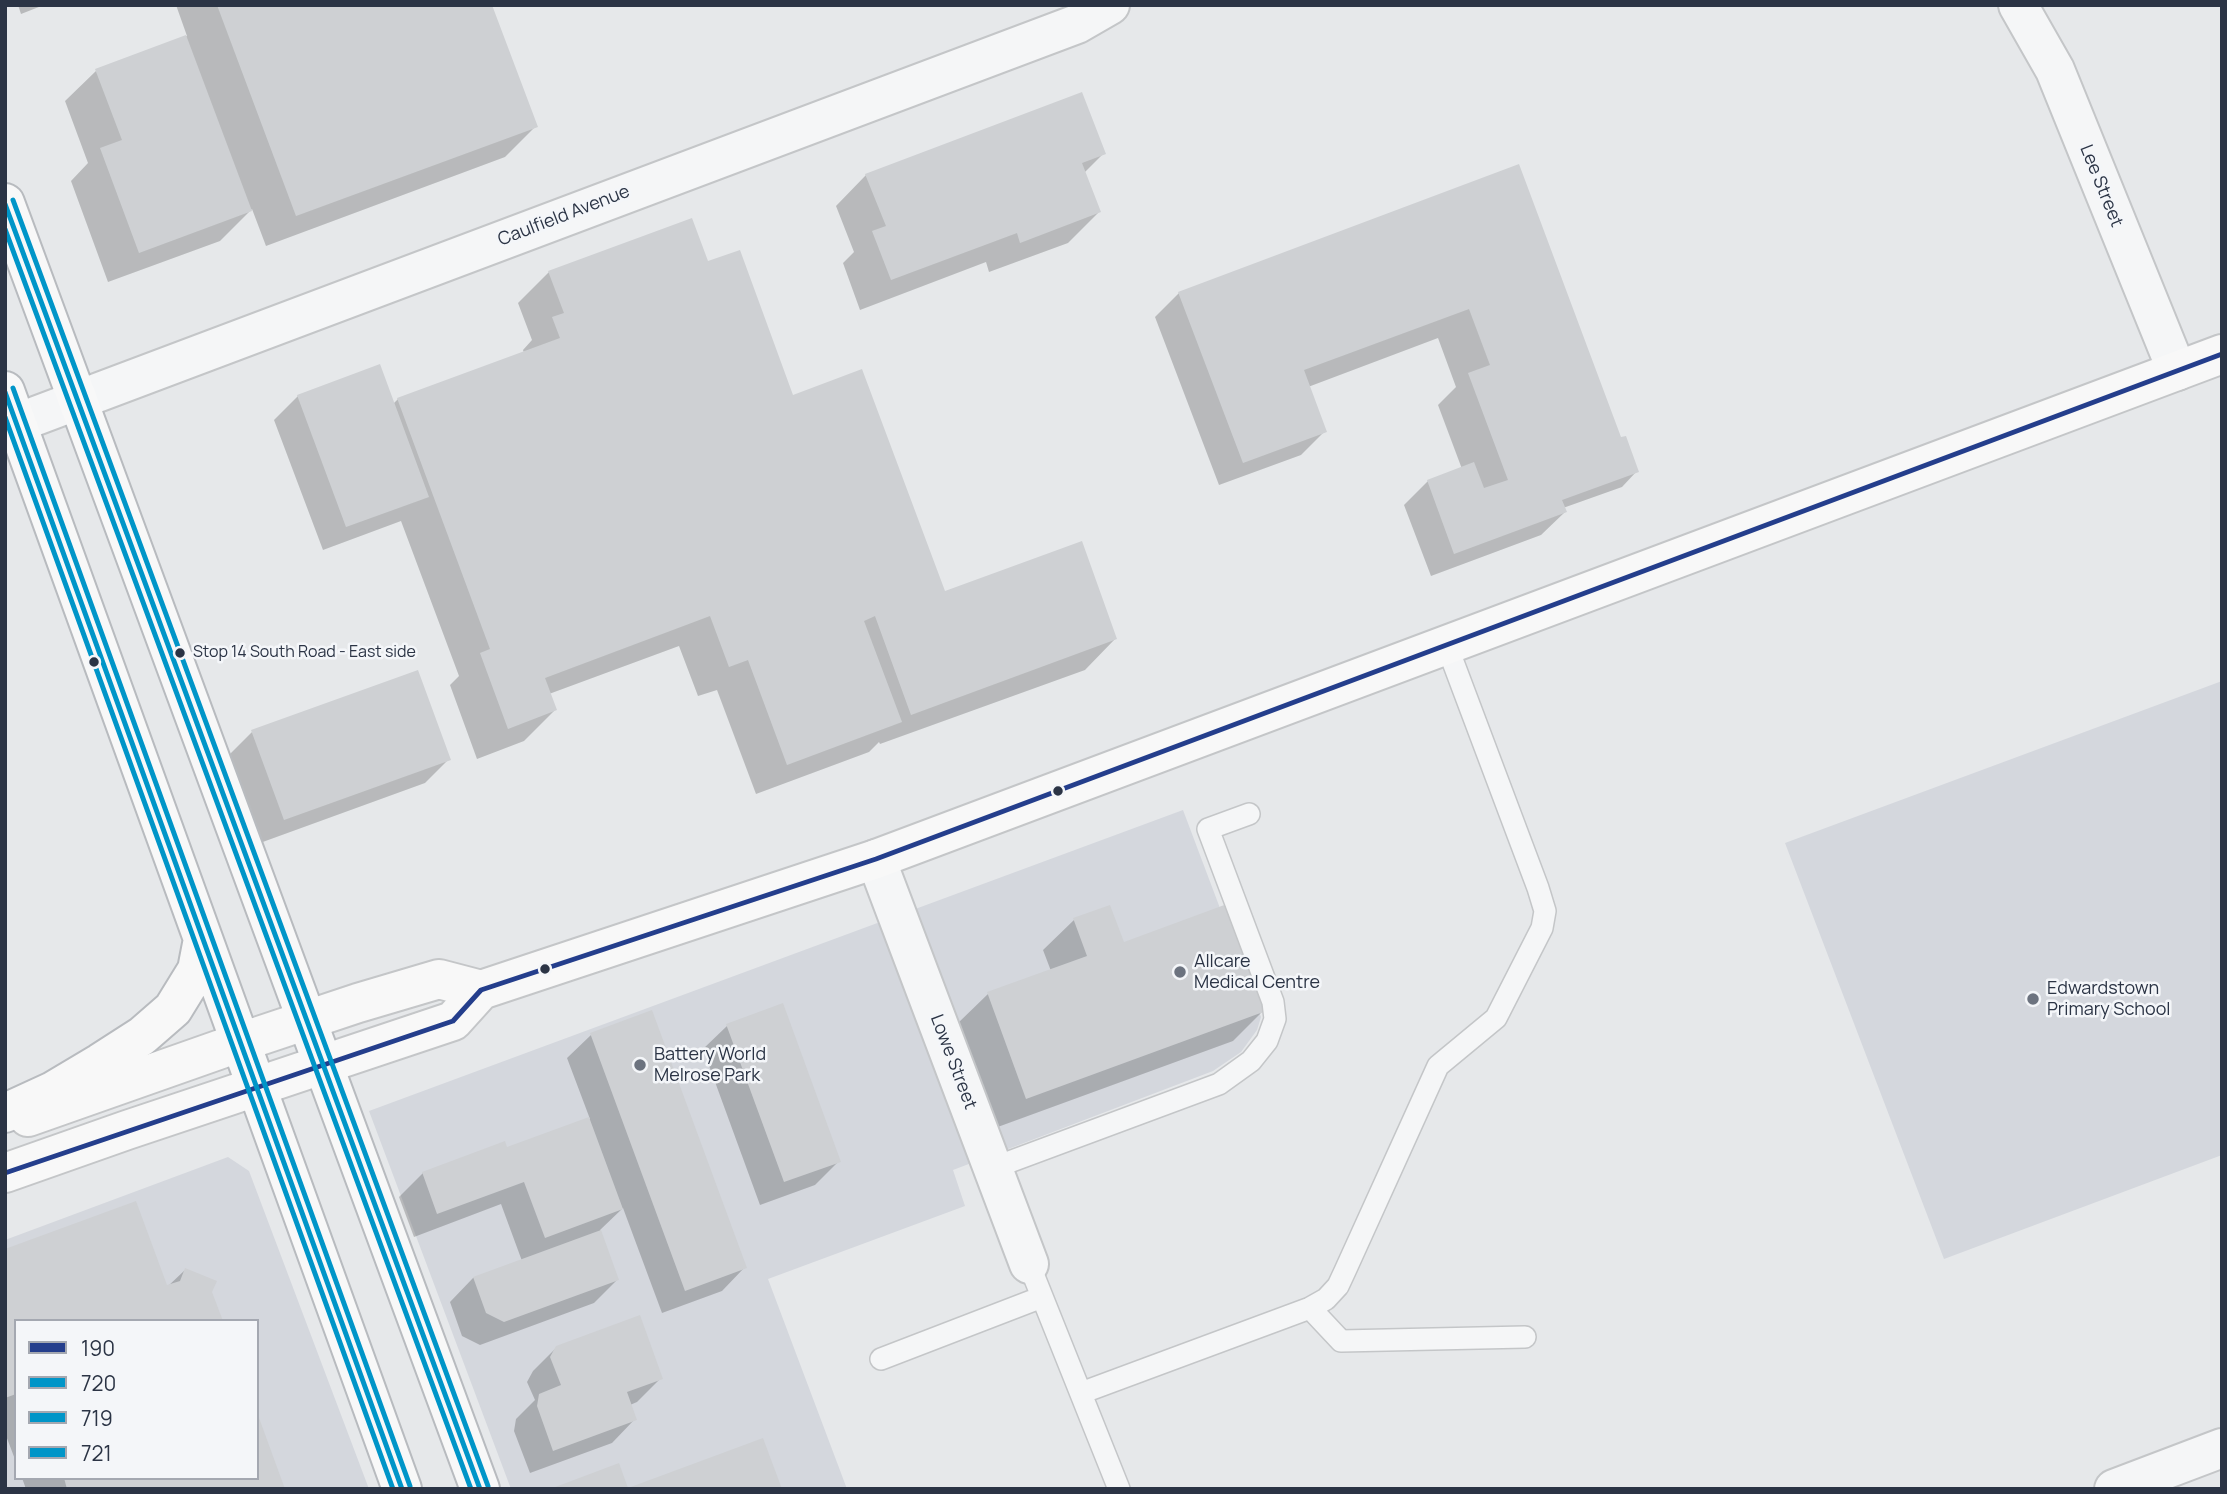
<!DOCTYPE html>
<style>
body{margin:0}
#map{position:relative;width:2227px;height:1494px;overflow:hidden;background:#e6e8ea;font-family:Manrope,sans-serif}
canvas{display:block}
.frame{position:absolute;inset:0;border:7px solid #2b3445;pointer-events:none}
.legend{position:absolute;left:14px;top:1319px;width:245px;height:161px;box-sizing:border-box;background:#f4f6f9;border:2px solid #a4a8b1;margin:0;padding:9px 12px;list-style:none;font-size:21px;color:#2b3445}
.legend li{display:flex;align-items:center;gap:14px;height:35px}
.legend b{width:35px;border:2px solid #a4a8b1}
</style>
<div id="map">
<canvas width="2227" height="1494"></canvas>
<div class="frame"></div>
<ul class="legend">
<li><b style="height:9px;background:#243e8c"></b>190</li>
<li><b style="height:9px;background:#0095c8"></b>720</li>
<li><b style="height:9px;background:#0095c8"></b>719</li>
<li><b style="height:9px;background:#0095c8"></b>721</li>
</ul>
</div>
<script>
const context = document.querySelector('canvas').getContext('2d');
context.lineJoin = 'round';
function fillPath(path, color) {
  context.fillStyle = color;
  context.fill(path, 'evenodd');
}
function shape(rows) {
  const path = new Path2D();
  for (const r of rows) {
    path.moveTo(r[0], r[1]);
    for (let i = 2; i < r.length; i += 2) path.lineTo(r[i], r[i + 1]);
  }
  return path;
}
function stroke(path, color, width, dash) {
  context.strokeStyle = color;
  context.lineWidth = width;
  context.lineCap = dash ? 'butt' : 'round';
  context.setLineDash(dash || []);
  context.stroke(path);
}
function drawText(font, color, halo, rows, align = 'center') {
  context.font = font + ' Manrope,sans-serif';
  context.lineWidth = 5;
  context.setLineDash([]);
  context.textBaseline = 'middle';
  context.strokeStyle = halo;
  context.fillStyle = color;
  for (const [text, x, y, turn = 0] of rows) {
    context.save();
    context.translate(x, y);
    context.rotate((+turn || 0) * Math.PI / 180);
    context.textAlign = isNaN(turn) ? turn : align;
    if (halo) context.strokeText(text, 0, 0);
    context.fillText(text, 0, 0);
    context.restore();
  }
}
const built = shape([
 [2222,681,2222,1155,1944,1259,1785,843],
 [1183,810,1261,1017,1257,1030,1241,1052,1213,1071,953,1170,965,1206,768,1279,847,1489,511,1489,369,1111],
 [228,1157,249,1171,369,1489,5,1489,5,1240],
 [16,1321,257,1321,257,1478,16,1478]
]);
const shadow = shape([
 [18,5,44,5,21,14],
 [176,5,490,5,536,126,505,157,266,246,252,209,220,241,108,282,71,181,88,163,65,101,96,71,187,36],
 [1104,153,1084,173,1099,212,1068,243,989,272,986,262,860,310,843,263,854,252,836,206,866,175],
 [1518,166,1619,437,1637,471,1622,487,1563,508,1565,512,1541,535,1431,576,1404,505,1428,481,1462,469,1438,405,1456,387,1438,338,1308,387,1325,431,1301,455,1219,485,1155,317,1179,293],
 [707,264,792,397,944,593,1115,639,1085,670,880,744,879,742,869,752,756,794,717,690,698,696,679,646,549,694,555,710,524,741,477,759,450,685,459,676,401,521,323,550,274,420,298,396,393,404,398,399,524,353,523,350,532,340,518,303,549,272],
 [252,732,449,759,425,783,260,843,229,755],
 [1074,920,1123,945,1264,1010,1233,1041,995,1128,957,1024,988,994,1051,971,1043,950],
 [651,1013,745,1267,722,1291,662,1313,623,1208,600,1230,617,1280,594,1303,480,1345,462,1336,450,1302,473,1278,522,1261,501,1204,414,1237,399,1197,423,1173,506,1149,590,1119,567,1058,591,1035],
 [727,1026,839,1161,815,1185,760,1205,703,1049],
 [5,1251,166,1288,185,1270,210,1292,16,1321,16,1462,5,1433],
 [557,1347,661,1378,637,1402,630,1405,635,1419,612,1443,530,1473,514,1431,516,1419,535,1400,527,1382,533,1371],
 [257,1419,283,1489,26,1489,22,1478,257,1478]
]);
const building = shape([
 [217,5,492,5,538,127,296,216],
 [186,35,252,211,139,253,100,148,122,140,95,69],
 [1082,92,1106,154,1082,163,1101,212,1020,243,1017,233,891,280,872,231,886,226,865,174],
 [1519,164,1621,437,1626,436,1639,472,1562,500,1567,512,1454,554,1427,480,1474,462,1484,488,1508,480,1468,373,1490,365,1469,309,1304,370,1327,432,1243,463,1178,292],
 [692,218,708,261,740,250,793,395,862,369,945,591,1082,541,1117,639,911,715,875,616,864,621,902,722,787,765,748,660,729,667,710,616,545,678,557,710,508,729,480,653,490,649,397,398,560,338,552,317,564,313,548,271],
 [380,364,429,497,346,527,297,395],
 [418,670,451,760,284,820,251,730],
 [1227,904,1266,1011,1026,1099,987,992,1087,956,1073,918,1110,905,1124,942],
 [783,1003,841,1162,784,1182,726,1024],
 [652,1010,747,1268,685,1291,590,1033],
 [589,1117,623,1209,545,1238,524,1182,437,1214,422,1172,505,1141,507,1147],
 [136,1201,167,1285,180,1281,185,1268,217,1281,212,1292,223,1321,16,1321,16,1394,5,1398,5,1249],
 [601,1230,619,1280,504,1322,486,1313,473,1277],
 [640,1315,663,1379,627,1392,637,1420,553,1451,537,1406,539,1394,561,1385,550,1357,556,1346],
 [258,1415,285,1489,67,1489,64,1478,257,1478],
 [763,1438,782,1489,550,1489,619,1463,628,1488]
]);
const lane = shape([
 [993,1168,1219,1084,1251,1061,1267,1041,1275,1019,1273,1002,1208,829,1249,814],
 [1029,1264,1119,1489],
 [1310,1308,1341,1341,1525,1337],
 [881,1359,1042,1297],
 [1081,1393,1310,1308,1326,1299,1338,1286,1345,1271,1438,1066,1496,1018,1542,928,1545,911,1538,888,1447,646]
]);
const street = shape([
 [2018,5,2055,70,2177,371],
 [17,423,1077,24,1110,5],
 [876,859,1029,1264],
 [2114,1489,2222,1448]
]);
const secondary = shape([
 [28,1117,241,1042,358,1003,439,979,481,990],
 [5,1173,127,1130,453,1021,481,990,876,859,2222,354]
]);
const highway = shape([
 [5,203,480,1489],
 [5,391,402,1489],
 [5,1113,53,1091,100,1063,142,1036,173,1009,197,970,203,939]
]);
const bus1 = shape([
 [5,1173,453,1021,481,990,876,859,2222,354]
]);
const bus2 = shape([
 [5,204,480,1489],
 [5,392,402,1489]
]);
const bus3 = shape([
 [5,229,471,1489],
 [5,417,393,1489]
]);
const bus4 = shape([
 [13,200,488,1486],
 [13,388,410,1486]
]);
const markers = [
 [180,653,6,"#2b3445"],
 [94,662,6,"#2b3445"],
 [1058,791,6,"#2b3445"],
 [545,969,6,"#2b3445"],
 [1180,972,7,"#6c737f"],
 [2033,999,7,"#6c737f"],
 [640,1065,7,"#6c737f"]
];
const busNames = [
 ["Stop 14 South Road - East side",193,653]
];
const streetNames = [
 ["Lee Street",2101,186,68],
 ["Caulfield Avenue",564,216,-21],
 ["Lowe Street",953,1062,69]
];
const poiNames = [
 ["Allcare",1194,962],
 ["Medical Centre",1194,983],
 ["Edwardstown",2047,989],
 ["Primary School",2047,1010],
 ["Battery World",654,1055],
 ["Melrose Park",654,1076]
];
fillPath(built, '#d4d7dd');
fillPath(shadow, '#0003');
fillPath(building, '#ced0d3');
stroke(lane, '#c4c6c8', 24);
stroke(street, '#c4c6c8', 42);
stroke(secondary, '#c4c6c8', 42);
stroke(highway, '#b8bbbf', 42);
stroke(lane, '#f5f6f7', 21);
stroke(street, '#f5f6f7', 38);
stroke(secondary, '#f8f8f8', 38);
stroke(highway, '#f8f8f8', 38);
stroke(bus1, '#243e8c', 5);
stroke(bus2, '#0095c8', 5);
stroke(bus3, '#0095c8', 5);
stroke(bus4, '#0095c8', 5);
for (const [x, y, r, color] of markers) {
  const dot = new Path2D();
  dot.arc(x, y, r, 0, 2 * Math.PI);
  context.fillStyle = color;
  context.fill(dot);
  stroke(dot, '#f4f6f9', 2.5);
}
drawText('16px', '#2b3445', '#f4f6f9', busNames, 'left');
drawText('18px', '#2b3445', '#f4f6f9', streetNames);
drawText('18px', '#2b3445', '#f4f6f9', poiNames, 'left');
</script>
